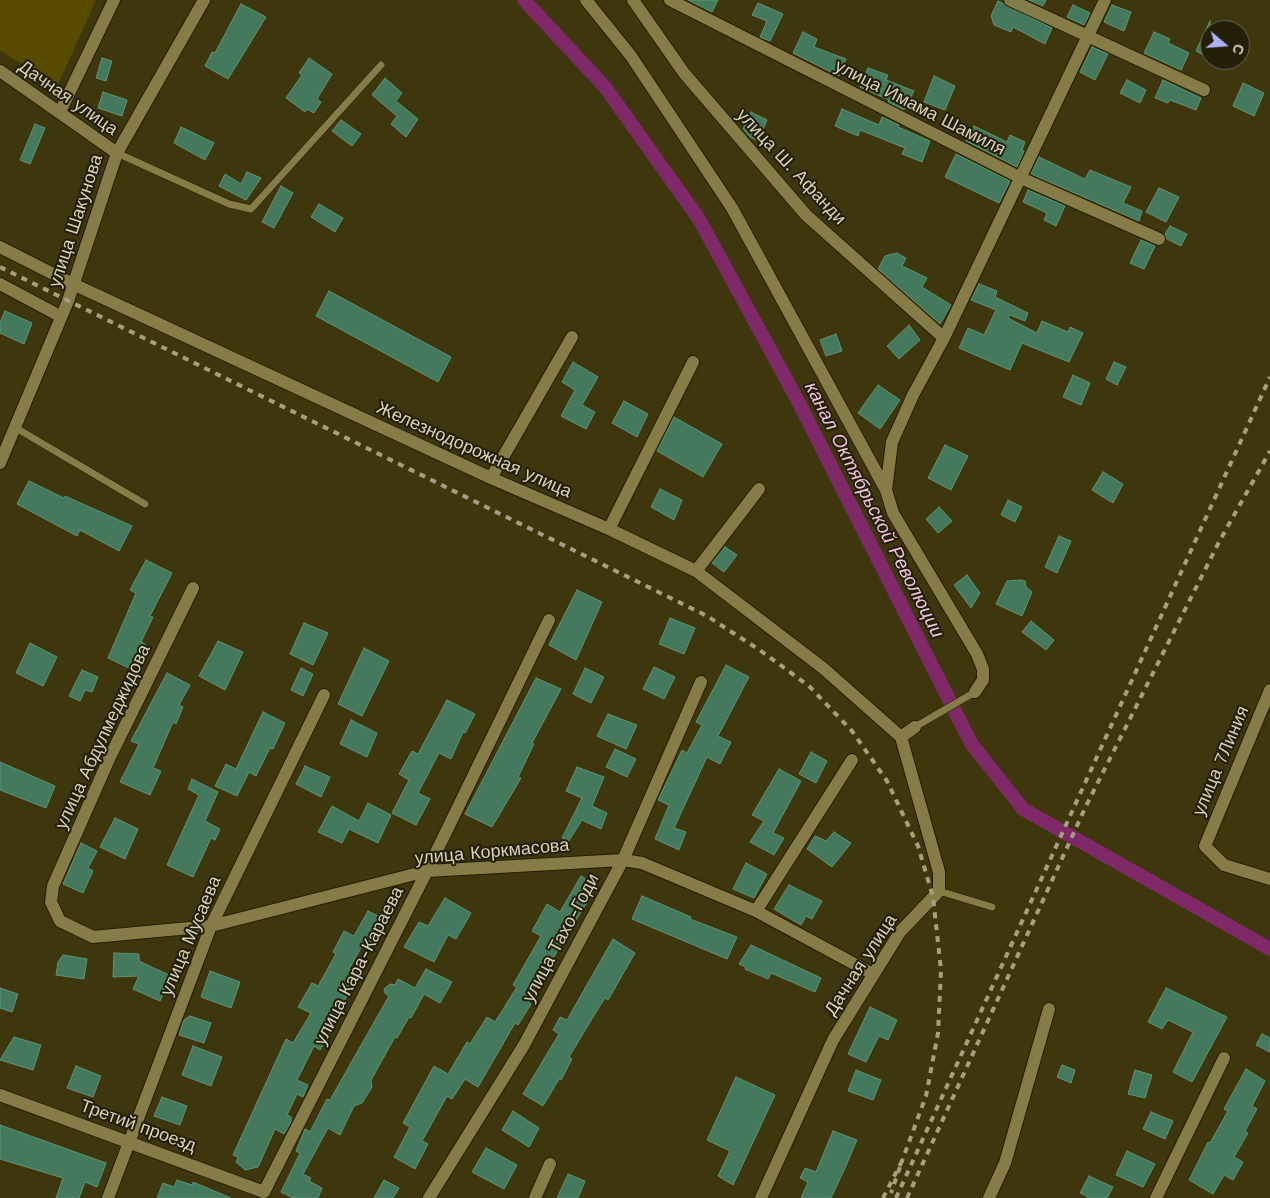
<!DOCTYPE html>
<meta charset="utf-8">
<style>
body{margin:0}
#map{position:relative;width:1270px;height:1198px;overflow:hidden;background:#3e370e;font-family:"Work Sans",sans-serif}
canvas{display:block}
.north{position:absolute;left:1200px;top:20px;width:50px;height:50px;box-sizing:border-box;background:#221e08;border:1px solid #6a664e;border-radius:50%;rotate:108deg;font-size:14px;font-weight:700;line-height:20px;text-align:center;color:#d7d2b7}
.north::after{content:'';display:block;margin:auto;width:18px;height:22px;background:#a9b0fc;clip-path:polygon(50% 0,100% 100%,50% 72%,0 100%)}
</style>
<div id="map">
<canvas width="1270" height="1198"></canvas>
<div class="north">С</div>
</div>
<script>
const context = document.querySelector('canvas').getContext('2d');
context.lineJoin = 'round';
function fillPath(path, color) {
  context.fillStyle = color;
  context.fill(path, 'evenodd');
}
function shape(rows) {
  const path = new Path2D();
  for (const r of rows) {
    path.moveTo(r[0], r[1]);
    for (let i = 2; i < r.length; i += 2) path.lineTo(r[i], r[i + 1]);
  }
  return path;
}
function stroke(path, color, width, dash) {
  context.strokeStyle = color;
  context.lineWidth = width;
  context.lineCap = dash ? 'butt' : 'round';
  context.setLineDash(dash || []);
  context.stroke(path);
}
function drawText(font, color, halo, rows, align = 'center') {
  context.font = font + ' "Work Sans",sans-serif';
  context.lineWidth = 4;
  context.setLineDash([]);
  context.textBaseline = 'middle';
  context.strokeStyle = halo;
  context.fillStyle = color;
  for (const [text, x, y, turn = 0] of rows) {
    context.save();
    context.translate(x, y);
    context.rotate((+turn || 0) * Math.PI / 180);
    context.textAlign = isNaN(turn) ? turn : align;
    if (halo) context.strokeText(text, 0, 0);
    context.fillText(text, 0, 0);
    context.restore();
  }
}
const green = shape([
 [0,0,96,0,57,87,0,50]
]);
const canal = shape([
 [524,0,605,87,699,219,798,401,971,743,1023,809,1270,949]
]);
const building = shape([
 [688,0,718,0,712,12,688,0],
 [1029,0,1046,0,1043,6,1029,0],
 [998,1,1052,28,1045,44,1013,27,1011,32,994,25,991,16,998,1],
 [758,3,783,14,770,41,760,37,767,21,752,15,758,3],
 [241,4,266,17,228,79,205,66,212,52,215,53,241,4],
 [1073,5,1090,13,1084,25,1067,17,1073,5],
 [1112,5,1131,12,1124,31,1104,22,1112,5],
 [1210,21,1210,58,1196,51,1210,21],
 [803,32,817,39,814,47,846,59,839,76,793,53,803,32],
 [1154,32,1170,39,1168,43,1189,53,1181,70,1144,53,1154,32],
 [1092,47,1108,54,1095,80,1080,72,1092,47],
 [102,58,112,61,106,81,96,78,102,58],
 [309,58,332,74,317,99,321,102,314,113,307,109,305,112,286,98,302,75,299,73,309,58],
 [868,68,888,75,886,80,914,91,904,110,888,102,889,100,860,87,868,68],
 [934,76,955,86,945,110,924,102,934,76],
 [385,78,402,93,396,101,418,119,406,137,391,124,397,116,372,95,385,78],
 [1127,80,1146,90,1140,103,1120,93,1127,80],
 [1163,80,1201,98,1196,110,1170,100,1168,103,1155,98,1163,80],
 [1243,83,1264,93,1254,116,1233,106,1243,83],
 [103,92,127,100,122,116,98,108,103,92],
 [842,109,879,125,882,117,899,125,898,127,930,141,922,162,902,154,905,148,860,130,858,136,835,126,842,109],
 [751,112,767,120,758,141,750,137,743,129,751,112],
 [341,120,361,134,352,146,332,131,341,120],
 [35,124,45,128,30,164,20,160,35,124],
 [974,126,1007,142,1010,135,1025,142,1022,150,1024,151,1017,167,966,141,974,126],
 [181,127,214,143,205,160,174,143,181,127],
 [956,154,1010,181,999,203,945,177,956,154],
 [1039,157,1085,179,1090,170,1131,187,1123,203,1142,211,1139,221,1031,174,1039,157],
 [247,172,261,178,246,200,219,186,225,174,241,184,247,172],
 [281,186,293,193,274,228,262,222,281,186],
 [1159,188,1179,197,1166,222,1146,212,1159,188],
 [1028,190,1065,206,1056,226,1044,220,1047,213,1023,202,1028,190],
 [319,204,343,218,335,232,311,217,319,204],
 [1170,226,1187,234,1181,246,1167,239,1165,234,1170,226],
 [1141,240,1155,246,1144,269,1130,263,1141,240],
 [897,253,906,258,902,266,927,278,922,287,951,305,940,324,878,269,885,256,897,253],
 [979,284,997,291,995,297,1028,313,1025,321,1010,315,1008,318,1037,333,1042,321,1068,332,1070,327,1083,333,1069,362,1022,343,1010,370,959,348,968,328,984,335,996,310,971,300,979,284],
 [329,291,451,357,438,382,316,316,329,291],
 [5,311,32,323,24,344,0,333,0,323,5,311],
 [909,325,920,340,899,359,887,346,909,325],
 [836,334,842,351,826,356,820,340,836,334],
 [573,362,598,377,582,405,595,412,586,429,561,416,575,390,562,382,573,362],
 [1114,362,1126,367,1117,385,1106,379,1114,362],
 [1073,375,1090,383,1081,405,1063,397,1073,375],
 [878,385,900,400,880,429,858,413,878,385],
 [624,401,648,414,637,437,612,423,624,401],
 [674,417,722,444,703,477,657,451,674,417],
 [945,445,968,456,951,490,928,478,945,445],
 [1103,472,1123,484,1113,503,1092,490,1103,472],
 [29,481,64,498,65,496,132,526,119,551,80,530,77,536,17,504,29,481],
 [660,489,682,500,674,520,651,507,660,489],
 [1008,500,1022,507,1015,522,1001,515,1008,500],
 [939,507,952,521,938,533,926,519,939,507],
 [1059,536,1071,541,1057,573,1045,567,1059,536],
 [725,547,737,555,724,572,712,563,725,547],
 [146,560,172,573,150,616,153,617,141,642,145,644,133,670,108,658,136,593,130,590,146,560],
 [967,575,980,593,971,608,954,585,967,575],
 [1021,580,1025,581,1026,587,1032,592,1022,616,996,604,1007,581,1021,580],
 [577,590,602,602,576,660,549,645,577,590],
 [670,618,695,628,684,654,659,644,670,618],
 [1031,621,1054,640,1046,650,1022,632,1031,621],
 [304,623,328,633,313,665,290,654,304,623],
 [218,641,243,652,225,690,199,676,218,641],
 [30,643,57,657,43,686,16,673,30,643],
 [364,648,389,661,362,716,338,704,364,648],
 [726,665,749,677,718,736,731,742,720,764,707,757,674,828,686,832,679,850,655,839,669,805,658,800,682,750,687,753,702,725,696,722,726,665],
 [654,667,675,677,664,699,643,689,654,667],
 [301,668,313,674,303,696,291,690,301,668],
 [585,668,604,677,591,703,573,694,585,668],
 [82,670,98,677,92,692,85,690,80,701,69,696,82,670],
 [167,673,190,685,179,705,183,707,176,724,173,722,153,768,161,771,150,795,120,782,139,744,131,741,167,673],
 [536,678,561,689,532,743,534,744,518,777,521,778,492,827,465,814,536,678],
 [447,700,475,714,465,733,463,732,451,759,439,753,418,793,430,799,416,825,392,813,409,780,399,774,412,751,418,754,447,700],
 [263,712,285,723,273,749,270,748,256,776,249,772,237,796,215,786,226,764,236,769,263,712],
 [608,714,637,725,626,749,597,736,608,714],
 [351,720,377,733,367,757,340,744,351,720],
 [615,749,636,759,627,777,606,767,615,749],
 [811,752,827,761,816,783,799,774,811,752],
 [0,762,55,786,46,808,0,790,0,762],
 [305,766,330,777,321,797,296,784,305,766],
 [577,767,604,777,592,806,607,813,601,829,582,820,568,842,562,838,582,798,566,791,577,767],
 [779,769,801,781,773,833,784,838,774,855,750,842,764,821,752,815,779,769],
 [192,779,218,792,205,821,220,829,215,840,211,838,193,877,167,865,199,795,188,789,192,779],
 [368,803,391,815,378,843,349,829,342,843,318,832,332,806,359,821,368,803],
 [115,818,138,829,125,859,100,847,115,818],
 [834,832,851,843,832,867,807,849,815,836,826,841,834,832],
 [81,843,97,851,88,868,93,871,83,893,63,884,81,843],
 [746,863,767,874,754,898,733,889,746,863],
 [581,876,597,886,560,946,529,1003,531,1004,518,1025,515,1023,478,1087,465,1079,452,1099,447,1096,422,1141,428,1144,415,1169,394,1157,410,1127,403,1123,434,1066,448,1074,467,1042,470,1044,487,1017,495,1022,517,987,513,985,541,936,532,931,547,904,560,912,581,876],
 [789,885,822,901,812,919,806,916,801,925,774,909,789,885],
 [642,896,691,917,690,919,737,937,727,959,632,919,642,896],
 [445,898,471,913,456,939,448,935,434,962,404,947,419,922,428,926,445,898],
 [368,911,388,921,376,945,366,939,349,969,358,973,330,1030,331,1031,320,1050,314,1046,297,1080,308,1085,303,1097,297,1094,287,1115,291,1117,291,1122,284,1134,275,1129,258,1167,245,1170,236,1162,238,1157,233,1155,286,1039,293,1043,311,1013,298,1007,312,983,318,986,336,954,333,952,344,931,354,936,368,911],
 [613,939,635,953,608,1000,605,998,593,1017,569,1057,572,1059,561,1080,559,1079,543,1106,523,1094,559,1034,553,1030,560,1017,567,1020,613,939],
 [751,945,821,978,815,992,771,973,768,979,745,969,746,967,739,964,751,945],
 [114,953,139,954,139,961,171,976,160,1001,133,989,139,976,113,977,114,953],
 [63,955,87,959,84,979,56,975,58,962,63,955],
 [426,969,452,982,440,1003,424,994,411,1018,409,1017,397,1038,395,1037,371,1080,372,1087,362,1103,354,1106,340,1135,328,1128,303,1174,311,1178,309,1181,322,1188,318,1198,293,1198,281,1192,300,1153,296,1151,305,1129,310,1132,327,1099,330,1100,389,996,385,993,384,989,390,984,395,985,398,979,415,988,426,969],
 [210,971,240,982,231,1008,201,997,210,971],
 [0,988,18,994,12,1012,0,1008,0,988],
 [1166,988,1227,1017,1192,1082,1173,1072,1193,1032,1168,1020,1162,1029,1148,1022,1166,988],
 [870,1007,897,1020,888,1040,879,1036,866,1062,848,1054,870,1007],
 [190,1016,211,1023,204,1043,179,1035,184,1020,190,1016],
 [1262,1034,1270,1038,1270,1052,1256,1045,1262,1034],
 [14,1037,41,1045,33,1070,0,1060,14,1037],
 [193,1046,222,1057,211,1086,182,1075,193,1046],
 [1062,1065,1075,1070,1071,1083,1057,1077,1062,1065],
 [76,1066,101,1076,93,1097,67,1088,76,1066],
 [1246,1069,1265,1081,1252,1106,1257,1109,1245,1131,1248,1133,1234,1157,1243,1162,1233,1180,1224,1175,1213,1194,1189,1180,1208,1142,1210,1143,1228,1111,1224,1109,1246,1069],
 [856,1070,881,1080,873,1100,848,1091,856,1070],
 [1135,1070,1152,1075,1145,1098,1128,1094,1135,1070],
 [736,1077,775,1095,733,1185,718,1176,730,1151,707,1140,736,1077],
 [162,1097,187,1106,180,1125,154,1116,162,1097],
 [513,1111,539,1128,529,1147,502,1130,513,1111],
 [1151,1112,1173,1121,1165,1139,1143,1129,1151,1112],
 [0,1125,106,1163,97,1187,85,1182,79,1198,56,1198,63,1178,0,1159,0,1125],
 [833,1131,857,1140,845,1168,831,1198,801,1198,808,1182,800,1178,805,1168,816,1172,833,1131],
 [486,1148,517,1165,504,1189,472,1172,486,1148],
 [1127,1151,1155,1164,1143,1187,1116,1175,1127,1151],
 [568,1174,585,1181,578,1198,557,1198,568,1174],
 [1089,1176,1113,1187,1107,1198,1090,1198,1080,1193,1089,1176],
 [177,1180,192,1185,193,1182,231,1198,157,1198,163,1183,174,1187,177,1180],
 [384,1180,399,1188,393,1198,374,1198,384,1180]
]);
const lane = shape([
 [117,153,229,204,251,209,381,65],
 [16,428,145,504],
 [915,727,975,692],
 [939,891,992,907]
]);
const street = shape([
 [586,0,631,56,732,208,886,490],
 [633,0,684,73,806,215,944,338],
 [670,0,1021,178,1159,239],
 [1010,0,1204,90],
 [0,71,117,153],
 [60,112,114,0],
 [0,247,73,284,491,478,609,529,696,571,823,668,901,737],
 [0,284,60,316],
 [0,463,68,301,117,153,204,0],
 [491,478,572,337],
 [609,529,693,362],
 [696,571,759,489],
 [193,588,109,759,53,886,51,902,60,921,93,937,211,926,427,871,623,860,642,863,756,911,873,974],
 [1270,690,1205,846,1224,865,1270,879],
 [975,692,983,680,983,669,977,654,893,513,886,490,892,442,913,395,944,338,1105,0],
 [756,911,852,760],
 [0,1095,264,1192,427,871,549,620],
 [108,1198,211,926,324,695],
 [429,1198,524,1045,623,860,701,682],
 [535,1198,550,1164],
 [761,1198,833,1040,900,932,939,891,939,872,901,737,915,727],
 [989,1198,1005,1163,1049,1009],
 [1156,1198,1224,1058]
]);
const rail = shape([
 [0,267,707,616,761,651,809,686,852,731,887,781,918,846,933,897,941,970,938,1033,926,1096,902,1161],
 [883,1198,902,1161,891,1193],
 [896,1198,1270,377],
 [907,1198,1086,806,1219,542,1270,451]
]);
const streetNames = [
 ["Дачная улица",68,98,35],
 ["улица Имама Шамиля",920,108,27],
 ["улица Ш. Афанди",791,167,47],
 ["улица Шакунова",76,221,-72],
 ["Железнодорожная улица",474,450,24],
 ["улица Абдулмеджидова",103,737,-65],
 ["улица 7Линия",1221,761,-67],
 ["улица Коркмасова",492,852,-5],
 ["улица Мусаева",191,936,-67],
 ["улица Тахо-Годи",561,938,-62],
 ["Дачная улица",861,965,-57],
 ["улица Кара-Караева",359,966,-63],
 ["Третий проезд",138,1126,20]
];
const waterNames = [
 ["канал Октябрьской Революции",874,510,63]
];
fillPath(green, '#574b00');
stroke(canal, '#7f2969', 14);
fillPath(building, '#44795d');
stroke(building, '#5e9476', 1);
stroke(lane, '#231e03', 8);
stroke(street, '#231e03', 14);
stroke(lane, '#857c47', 7);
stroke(street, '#857c47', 12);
stroke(rail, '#a6a081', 4, [6, 6]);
drawText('18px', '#d7d2b7', '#221e08', streetNames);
drawText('italic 19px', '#f2c2e1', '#221e08', waterNames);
</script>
